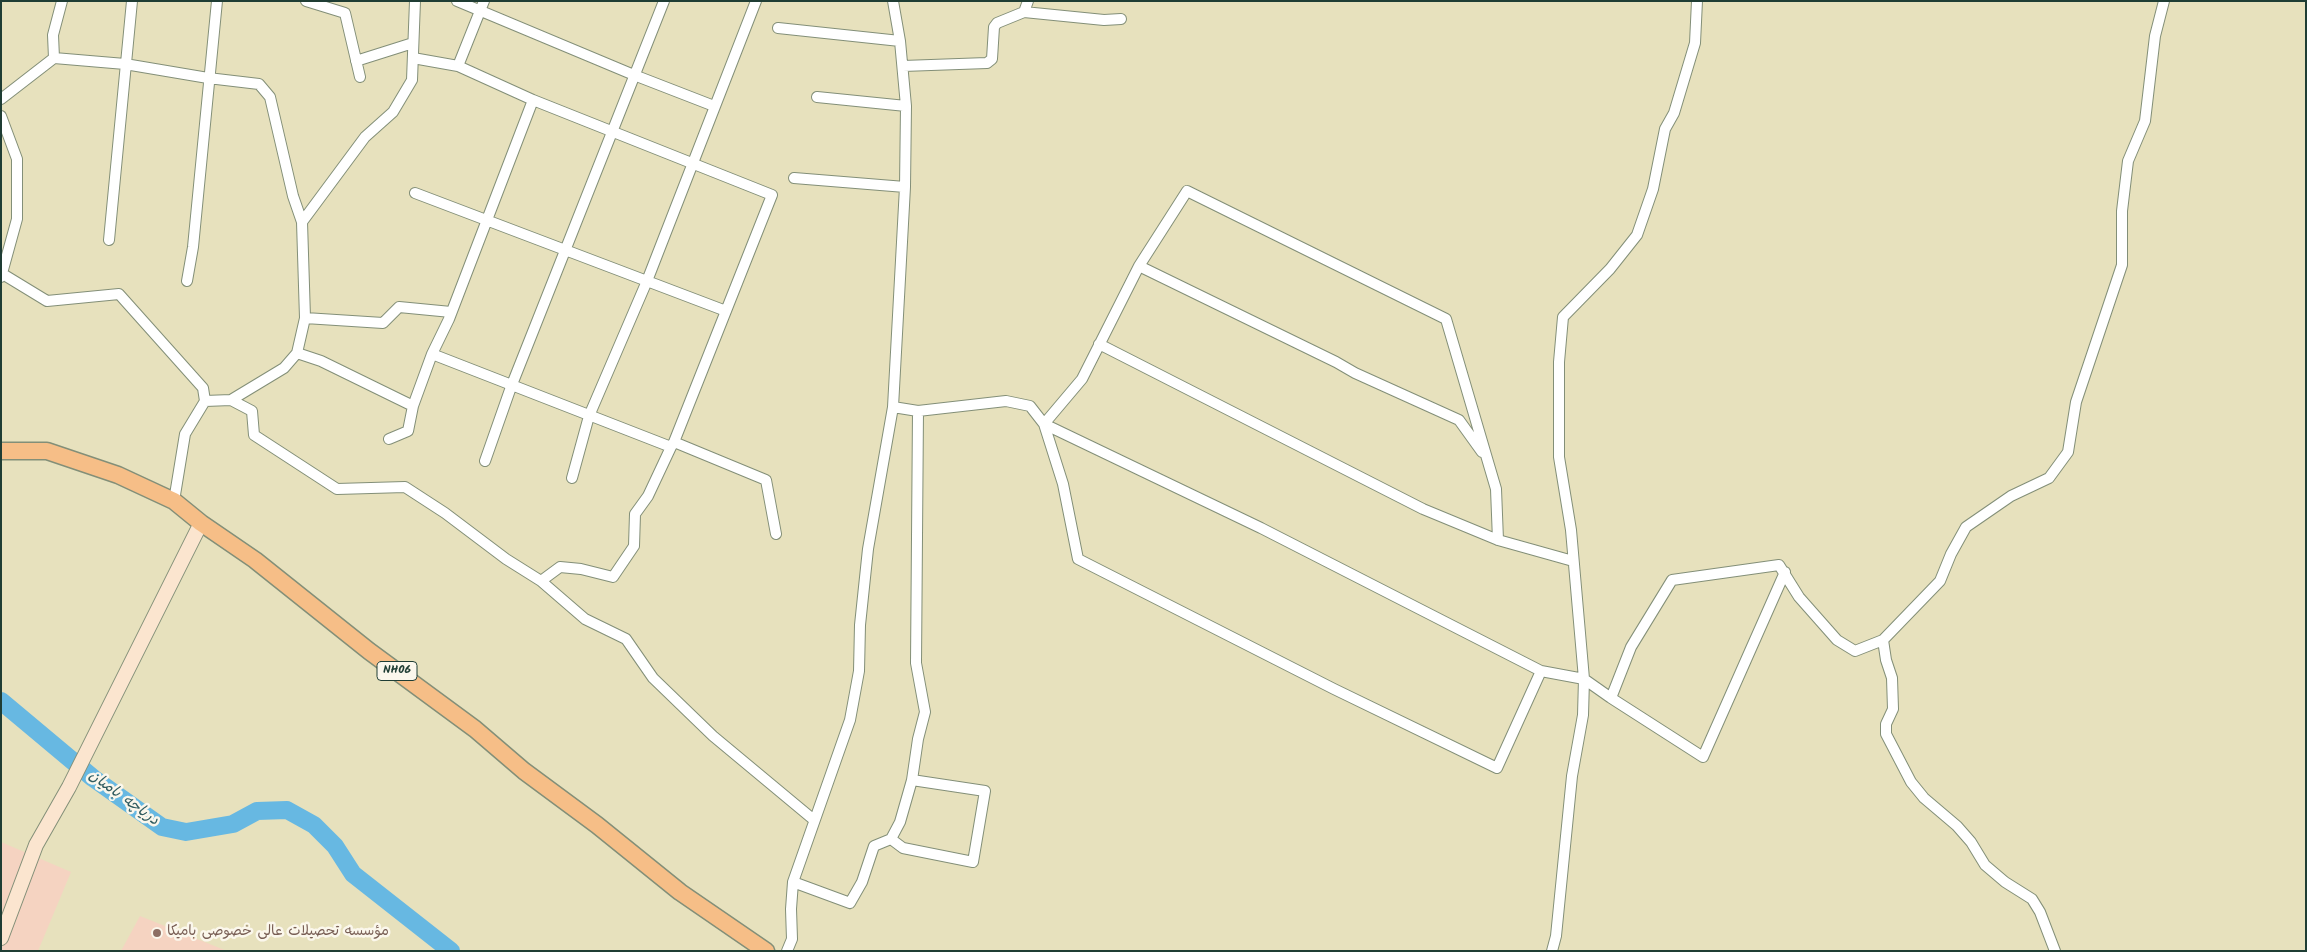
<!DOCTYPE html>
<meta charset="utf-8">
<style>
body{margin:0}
#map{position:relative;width:2307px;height:952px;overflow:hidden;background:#e7e1bd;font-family:Kalam,sans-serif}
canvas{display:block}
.frame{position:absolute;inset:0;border:2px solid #1f3d34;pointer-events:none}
</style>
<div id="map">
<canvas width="2307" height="952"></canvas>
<div class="frame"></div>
</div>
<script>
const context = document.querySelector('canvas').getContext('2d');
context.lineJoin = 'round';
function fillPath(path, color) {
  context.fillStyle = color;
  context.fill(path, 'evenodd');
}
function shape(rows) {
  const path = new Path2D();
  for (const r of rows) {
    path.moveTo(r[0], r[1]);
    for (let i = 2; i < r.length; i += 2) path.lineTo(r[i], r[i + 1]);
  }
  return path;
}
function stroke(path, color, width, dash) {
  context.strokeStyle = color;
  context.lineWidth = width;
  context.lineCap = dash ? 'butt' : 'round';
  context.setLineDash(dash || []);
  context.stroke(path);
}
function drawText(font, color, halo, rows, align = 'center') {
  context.font = font + ' Kalam,"Playpen Sans Arabic",sans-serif';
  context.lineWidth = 5;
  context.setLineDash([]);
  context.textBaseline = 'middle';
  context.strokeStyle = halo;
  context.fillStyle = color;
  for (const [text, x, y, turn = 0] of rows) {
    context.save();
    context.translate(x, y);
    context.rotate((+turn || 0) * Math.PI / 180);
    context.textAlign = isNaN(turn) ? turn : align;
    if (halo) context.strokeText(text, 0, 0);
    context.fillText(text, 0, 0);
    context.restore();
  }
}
const built = shape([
 [1,842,71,872,38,951,1,951],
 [140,916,227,951,121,951]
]);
const river = shape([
 [1,701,93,778,162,827,186,832,233,824,257,811,287,810,314,825,335,846,353,874,451,951]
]);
const street = shape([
 [306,1,345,13,360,77],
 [457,1,634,75,714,106],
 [1024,12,1028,1],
 [778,28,900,41],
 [54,58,53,35,62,1],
 [413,58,458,66,533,100,772,195,674,442],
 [356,61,413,43],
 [458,66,484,1],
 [903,66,987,63,992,59,994,27,997,23,1024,12,1104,20,1121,19],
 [817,97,906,106],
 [1,99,54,58,125,64,208,78,259,84,270,97,293,196,302,222],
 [1,116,17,159,17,219,1,277],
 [794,178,905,187],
 [415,193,726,311],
 [109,240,132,1],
 [1139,266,1336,362,1355,373,1459,420,1482,452],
 [1,273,47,301,119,294,203,388,205,401],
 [187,281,193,247,217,1],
 [305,318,383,323,399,307,451,312],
 [1099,344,1423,509,1498,540,1573,561],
 [297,353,321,361,413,406],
 [432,354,671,447,674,442,766,480,776,534],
 [231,400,252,411,254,435,337,489,405,487,445,513,506,559,541,581,585,619,626,639,653,678,713,736,814,820],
 [893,407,918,411,1006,401,1030,406,1044,424,1063,484,1078,559,1334,689,1497,768,1541,671],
 [389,439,408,431,413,406,432,354,449,319,533,100],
 [485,461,511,387,664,1],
 [572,478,589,416,647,281,756,1],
 [174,501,185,434,205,401,231,400,284,368,297,353,305,318,302,222,365,137,393,112,412,80,415,1],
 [1498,540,1496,489,1446,319,1187,191,1139,266,1082,379,1044,424,1261,528,1541,671,1584,679,1611,698,1703,757,1785,572],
 [541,581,560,567,581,569,613,577,634,546,635,514,648,496,671,447],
 [1883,640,1940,581,1951,554,1966,527,2011,496,2049,478,2068,452,2076,402,2122,265,2122,211,2128,161,2145,121,2155,36,2164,1],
 [1611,698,1631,647,1672,580,1779,565,1799,597,1837,640,1855,651,1883,640,1886,660,1892,678,1893,709,1886,724,1886,734,1911,782,1924,798,1957,826,1971,842,1985,865,2005,882,2032,899,2040,912,2055,951],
 [891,839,903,848,973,862,985,791,912,780],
 [793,882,850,903,862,882,874,846,891,839,900,822,912,780,918,739,925,712,916,663,918,411],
 [787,951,792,939,791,909,793,882,850,720,859,671,860,625,868,549,893,407,905,187,906,106,900,41,893,1],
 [1552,951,1556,936,1572,776,1583,715,1584,679,1571,530,1559,457,1559,362,1563,317,1610,269,1637,235,1653,189,1665,129,1674,113,1695,43,1697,1]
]);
const secondary = shape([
 [1,938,36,845,69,787,201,523]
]);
const primary = shape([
 [1,451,47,451,118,475,174,501,201,523,255,560,369,651,475,729,524,771,597,825,680,892,766,951]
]);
const markers = [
 [157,933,5,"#8d6e63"]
];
const shields = [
 [397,671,40]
];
const shieldNames = [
 ["NH06",397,671]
];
const educationNames = [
 ["مؤسسه تحصیلات عالی خصوصی بامیکا",167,933]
];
const waterNames = [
 ["دریاچه بامیان",123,799,36]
];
fillPath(built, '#f5d3c1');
stroke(river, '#67b8e2', 18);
stroke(street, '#838f78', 12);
stroke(secondary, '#838f78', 16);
stroke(primary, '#838f78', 19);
stroke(street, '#fff', 10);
stroke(secondary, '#fbe5cf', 14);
stroke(primary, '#f6be87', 16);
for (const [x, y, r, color] of markers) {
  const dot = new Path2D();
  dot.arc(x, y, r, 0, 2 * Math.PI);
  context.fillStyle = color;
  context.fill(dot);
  stroke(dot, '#fbf7ec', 2);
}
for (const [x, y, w] of shields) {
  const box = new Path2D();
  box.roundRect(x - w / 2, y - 9.5, w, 19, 4);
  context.fillStyle = '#fbf7ec';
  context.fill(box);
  stroke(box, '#1f3d34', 1);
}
drawText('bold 12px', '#1f3d34', null, shieldNames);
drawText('14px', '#785e54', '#fbf7ec', educationNames, 'left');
drawText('italic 15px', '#315c60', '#fbf7ec', waterNames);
</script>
